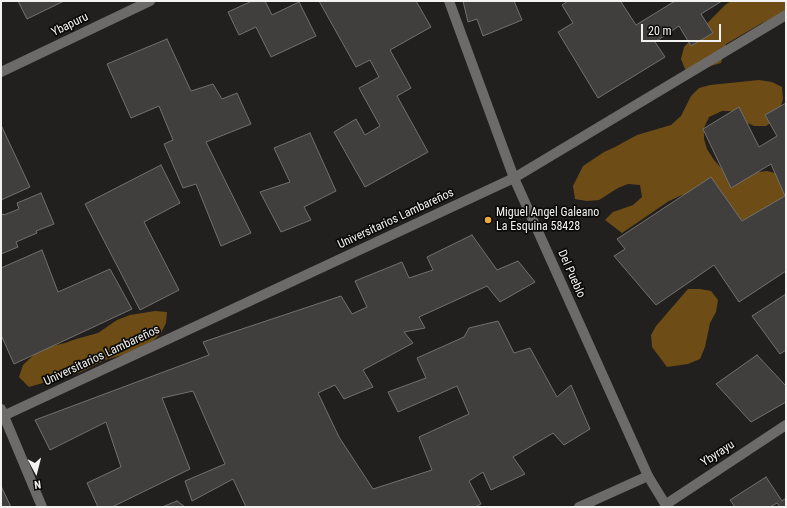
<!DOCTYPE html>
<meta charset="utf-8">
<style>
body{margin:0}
#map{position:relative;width:787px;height:508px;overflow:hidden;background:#21201e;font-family:"Roboto Condensed",sans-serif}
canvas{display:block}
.frame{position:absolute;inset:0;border:2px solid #f3f2f1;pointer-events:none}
.north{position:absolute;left:16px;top:452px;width:40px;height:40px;-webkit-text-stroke:3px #0a0a09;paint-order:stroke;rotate:173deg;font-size:11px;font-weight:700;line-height:16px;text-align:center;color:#f3f2f1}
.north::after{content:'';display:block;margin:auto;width:14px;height:18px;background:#f3f2f1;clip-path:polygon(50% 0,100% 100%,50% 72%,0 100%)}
.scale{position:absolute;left:641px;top:24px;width:80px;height:18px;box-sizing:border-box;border:2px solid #f3f2f1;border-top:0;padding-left:5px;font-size:12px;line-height:14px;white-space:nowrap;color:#f3f2f1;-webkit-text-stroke:3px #0a0a09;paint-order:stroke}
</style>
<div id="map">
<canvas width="787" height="508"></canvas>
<div class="frame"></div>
<div class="north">N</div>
<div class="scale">20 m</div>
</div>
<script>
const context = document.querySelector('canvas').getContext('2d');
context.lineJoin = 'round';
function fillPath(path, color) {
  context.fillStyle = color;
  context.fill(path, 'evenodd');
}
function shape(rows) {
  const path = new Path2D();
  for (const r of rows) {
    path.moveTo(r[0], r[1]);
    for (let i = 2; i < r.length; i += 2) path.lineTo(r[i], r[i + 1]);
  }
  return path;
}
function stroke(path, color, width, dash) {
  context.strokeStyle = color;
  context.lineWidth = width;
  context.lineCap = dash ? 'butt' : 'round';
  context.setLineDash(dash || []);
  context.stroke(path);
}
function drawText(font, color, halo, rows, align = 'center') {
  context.font = font + ' "Roboto Condensed",sans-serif';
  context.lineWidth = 3.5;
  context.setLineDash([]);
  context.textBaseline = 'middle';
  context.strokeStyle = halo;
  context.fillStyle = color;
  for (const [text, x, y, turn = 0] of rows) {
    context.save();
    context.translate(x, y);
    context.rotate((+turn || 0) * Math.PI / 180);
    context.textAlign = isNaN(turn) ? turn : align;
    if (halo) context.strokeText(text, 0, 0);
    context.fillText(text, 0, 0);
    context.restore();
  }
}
const forest = shape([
 [731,1,786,1,786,13,762,23,726,44,721,63,697,70,685,69,681,59,684,47,725,5],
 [759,80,772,82,782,87,783,99,780,110,775,120,766,126,754,126,743,121,733,111,722,111,709,117,704,128,704,139,707,149,714,160,721,168,732,175,767,171,779,174,786,185,786,206,749,221,737,219,693,195,682,195,669,201,622,233,605,220,613,212,633,205,642,197,640,185,628,184,618,188,599,200,587,201,575,199,573,186,583,166,604,152,615,147,637,135,671,125,681,116,691,96,699,88,710,85],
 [688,289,700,289,711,291,718,300,716,312,710,323,705,347,700,359,688,364,667,367,652,347,651,335,656,326],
 [155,311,167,312,166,323,161,333,152,342,130,353,105,360,81,372,29,387,19,377,23,365,40,349,65,343,76,339,98,333,117,320,130,315]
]);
const building = shape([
 [18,1,64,1,27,19,18,1],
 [252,1,265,1,272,15,299,2,316,36,271,57,256,27,239,35,228,12,252,1],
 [319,1,416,1,431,27,390,50,411,88,397,96,428,152,365,187,334,132,356,119,365,135,380,126,359,88,379,77,370,60,356,67,319,1],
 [463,1,514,1,522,20,483,36,477,19,468,22,463,1],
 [568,1,623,1,621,2,636,25,675,1,722,1,701,14,713,33,691,46,679,26,655,42,665,57,598,98,558,32,573,23,562,5,568,1],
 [167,39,191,91,213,84,222,99,237,93,251,124,206,142,251,233,221,246,196,184,183,188,164,144,173,140,159,106,131,118,107,64,167,39],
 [786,103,786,271,739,302,714,265,656,305,614,256,625,249,617,239,711,177,742,221,785,196,771,164,731,188,703,129,739,107,759,147,777,136,765,115,786,103],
 [1,125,30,187,1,200,1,125],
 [310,133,336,191,304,207,311,220,281,232,260,192,290,182,274,148,310,133],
 [161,165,180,203,144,222,179,290,140,310,85,204,161,165],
 [41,193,54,224,36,231,37,233,16,242,18,247,1,254,1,215,4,214,4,215,19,209,17,203,41,193],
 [472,235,497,270,518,261,535,282,500,302,487,286,419,317,425,328,404,332,413,343,363,370,373,387,344,399,335,385,318,393,339,437,373,489,432,470,419,437,469,414,457,386,398,412,388,392,426,378,417,358,464,337,469,328,498,321,514,353,530,348,557,397,571,385,590,429,564,445,553,433,513,457,525,474,491,490,483,472,469,481,481,504,475,507,246,507,233,479,192,501,185,481,225,464,193,391,162,398,190,469,112,507,98,507,87,483,121,467,106,422,50,450,35,420,209,355,203,342,341,296,352,314,367,307,355,281,402,262,409,278,433,270,427,257,472,235],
 [42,250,58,292,110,269,132,309,14,364,1,335,1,268,42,250],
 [786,294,786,350,780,354,752,316,786,294],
 [757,355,786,386,786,402,751,422,716,384,757,355],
 [766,477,782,501,786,498,786,507,780,507,777,503,770,507,735,507,730,500,766,477],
 [1,486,11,507,1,507,1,486],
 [177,501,185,507,162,507,177,501]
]);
const minor = shape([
 [449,1,514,178,786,15],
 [1,72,150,1],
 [1,409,42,507],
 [665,505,786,425],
 [579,507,648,476]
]);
const tertiary = shape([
 [1,417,514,178,648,476,667,507]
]);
const markers = [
 [488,220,4,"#eaaa39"]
];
const streetNames = [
 ["Ybapuru",70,25,-26],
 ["Universitarios Lambareños",396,219,-25],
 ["Del Pueblo",571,274,66],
 ["Universitarios Lambareños",102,356,-25],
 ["Ybyrayu",718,454,-33]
];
const poiNames = [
 ["Miguel Angel Galeano",496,213],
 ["La Esquina 58428",496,227]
];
fillPath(forest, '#6d4d15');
fillPath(building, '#403f3d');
stroke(building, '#73716f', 1);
stroke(minor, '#6c6b6a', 10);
stroke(tertiary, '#6c6b6a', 10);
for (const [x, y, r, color] of markers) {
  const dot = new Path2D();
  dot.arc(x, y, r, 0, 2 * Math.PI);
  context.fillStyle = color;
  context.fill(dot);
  stroke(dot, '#0a0a09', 1.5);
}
drawText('12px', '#f3f2f1', '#0a0a09', streetNames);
drawText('12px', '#f3f2f1', '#0a0a09', poiNames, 'left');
</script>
